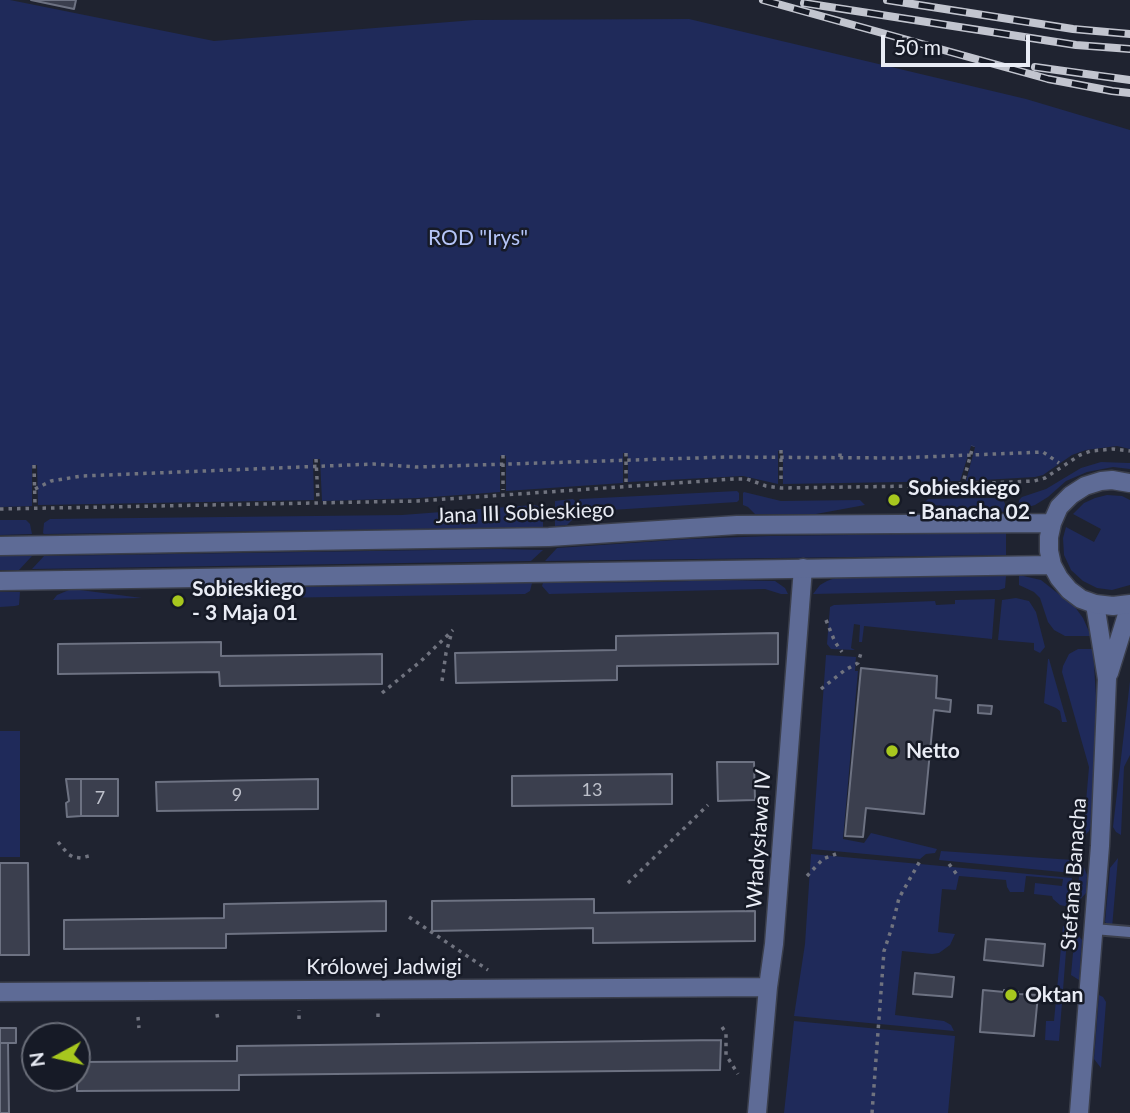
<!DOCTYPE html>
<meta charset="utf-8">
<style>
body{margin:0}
#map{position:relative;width:1130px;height:1113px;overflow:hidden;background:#1f2330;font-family:Lato,sans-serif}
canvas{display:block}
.north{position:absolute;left:21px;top:1022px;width:70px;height:70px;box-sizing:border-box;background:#161a26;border:2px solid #6a6e79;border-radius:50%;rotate:262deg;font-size:19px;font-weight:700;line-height:28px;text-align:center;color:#e9ecf5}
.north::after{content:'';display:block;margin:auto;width:24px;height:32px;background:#a7c71e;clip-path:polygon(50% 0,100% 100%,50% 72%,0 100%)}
.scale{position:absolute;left:881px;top:35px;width:149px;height:32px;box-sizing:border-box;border:4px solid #e9ecf5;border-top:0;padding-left:9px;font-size:21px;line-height:24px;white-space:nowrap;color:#e9ecf5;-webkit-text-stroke:5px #161a26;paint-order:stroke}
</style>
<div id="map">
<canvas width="1130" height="1113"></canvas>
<div class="north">N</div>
<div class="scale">50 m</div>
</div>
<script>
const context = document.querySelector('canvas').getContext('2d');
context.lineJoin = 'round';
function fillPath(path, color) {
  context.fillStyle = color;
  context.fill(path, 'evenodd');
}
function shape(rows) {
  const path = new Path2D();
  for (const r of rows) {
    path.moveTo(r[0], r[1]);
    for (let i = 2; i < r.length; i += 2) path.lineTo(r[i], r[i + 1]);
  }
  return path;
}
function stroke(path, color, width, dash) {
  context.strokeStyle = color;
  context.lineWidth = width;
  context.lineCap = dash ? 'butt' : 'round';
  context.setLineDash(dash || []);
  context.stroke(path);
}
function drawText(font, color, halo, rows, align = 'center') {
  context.font = font + ' Lato,sans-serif';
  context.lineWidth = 5;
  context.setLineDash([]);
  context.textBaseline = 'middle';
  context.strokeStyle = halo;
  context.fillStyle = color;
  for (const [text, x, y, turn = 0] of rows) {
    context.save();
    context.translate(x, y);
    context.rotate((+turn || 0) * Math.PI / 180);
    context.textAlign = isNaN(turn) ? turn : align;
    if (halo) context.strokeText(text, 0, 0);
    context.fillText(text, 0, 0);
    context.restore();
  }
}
const green = shape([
 [0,0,10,0,214,41,474,20,689,19,1026,99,1130,130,1130,449,1117,446,1086,450,1072,455,1043,475,1035,477,966,481,975,447,971,446,960,481,783,484,783,450,778,451,778,484,743,476,628,482,628,454,623,453,623,483,506,491,506,456,500,456,500,492,418,498,322,501,320,459,313,459,314,500,38,505,37,465,32,465,32,506,0,507],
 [1101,462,1128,463,1130,463,1130,469,1113,467,1087,472,1066,481,1048,497,1035,505,1018,510,1019,500,1022,497,1046,489,1081,468],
 [737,491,739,493,739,500,737,502,580,512,578,501,580,499],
 [744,492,781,501,860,500,865,505,816,514,755,514,748,507,743,505,743,493],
 [1107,495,1122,496,1130,500,1130,585,1112,590,1097,588,1083,581,1071,570,1064,555,1063,538,1066,527,1094,542,1101,529,1073,514,1084,503,1095,498],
 [991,498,1003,499,1005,504,1005,512,923,504,928,499],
 [573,499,575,501,576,516,567,525,555,526,555,501],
 [533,505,538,506,543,510,543,527,44,534,43,533,44,523,50,519,402,515],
 [0,520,26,520,30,524,32,534,0,535],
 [1006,533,1006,555,545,561,557,548,689,539,770,536],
 [499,549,543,550,531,561,32,569,44,556],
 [0,556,32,556,19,570,0,570],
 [1019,575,1041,580,1075,607,1083,618,1091,636,1065,636,1054,630,1048,622,1040,598,1034,592,1019,585],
 [1006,576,1005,588,999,590,813,594,820,585,827,581,835,578],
 [720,580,775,581,785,588,788,594,781,594,765,589,549,594,542,586,543,583,661,582],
 [532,583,530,591,525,594,270,598,214,598,212,597,249,588],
 [69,590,80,590,142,598,53,600,57,595],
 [0,592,20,592,19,605,15,606,0,607],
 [1016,598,1029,601,1036,612,1045,647,1040,653,1034,650,1034,643,998,640,1002,600],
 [995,599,992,639,864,626,862,642,859,642,860,625,854,624,851,648,855,650,831,649,827,644,830,607,834,605,935,601,936,605,955,604,955,600],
 [1078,649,1093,649,1096,697,1091,825,1089,831,1083,837,1089,767,1062,672,1063,666,1069,654],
 [826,655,856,657,855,671,858,671,843,839,864,843,871,833,937,849,935,853,926,854,920,859,812,849],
 [1048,659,1049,659,1067,722,1062,722,1060,711,1056,708,1044,703],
 [1130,681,1130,755,1124,767,1121,835,1116,832,1113,827],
 [0,731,20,731,20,857,0,857],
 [941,851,1073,860,1072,873,939,860],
 [811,854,1072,878,1069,907,1060,905,1053,899,1052,896,1034,894,1035,883,1062,886,1063,879,1026,876,1024,892,1010,892,1007,887,1006,880,959,876,956,890,942,889,938,932,955,934,950,945,939,953,932,954,902,951,895,1015,944,1021,951,1025,954,1031,794,1016,805,944],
 [1118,858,1112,928,1105,922,1110,868],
 [1080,863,1083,865,1087,875,1086,893,1077,903],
 [1063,926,1068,926,1059,1041,1045,1040,1046,1021,1054,1021],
 [1075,931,1082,940,1079,980,1071,975],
 [1099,995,1103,997,1106,1002,1101,1068,1094,1059],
 [794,1021,955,1036,948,1113,784,1113]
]);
const building = shape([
 [31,0,76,0,74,9,31,0],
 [778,633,778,664,617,666,617,680,456,683,455,653,616,650,616,636,778,633],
 [221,642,221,656,382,654,382,684,220,686,219,672,58,674,58,644,221,642],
 [861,668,937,676,936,698,951,700,950,712,934,710,924,814,866,808,863,837,845,836,861,668],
 [978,705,992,706,991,714,978,713,978,705],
 [717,762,754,762,755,800,718,801,717,762],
 [672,774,672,804,512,806,512,776,672,774],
 [66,779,81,779,81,816,67,817,66,803,69,801,66,779],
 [81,779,118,779,118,816,81,816,81,779],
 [318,779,318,809,157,811,156,782,318,779],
 [0,863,28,863,29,955,0,955,0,863],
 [594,899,594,913,755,911,755,941,593,943,593,928,432,931,432,901,594,899],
 [386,901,386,931,226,934,226,948,64,949,64,920,224,918,224,904,386,901],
 [986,939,1045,944,1043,966,984,960,986,939],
 [915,973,954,977,952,997,913,994,915,973],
 [983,990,1004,992,1004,990,1018,992,1018,994,1038,995,1034,1036,980,1032,983,990],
 [0,1028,16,1028,16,1043,0,1043,0,1028],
 [721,1040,720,1070,239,1075,239,1090,77,1091,77,1062,237,1061,237,1046,721,1040],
 [0,1043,8,1043,9,1113,0,1113,0,1043]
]);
const path = shape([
 [781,450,781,484],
 [626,453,626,482],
 [503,455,503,490],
 [840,457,840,449],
 [316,459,318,499],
 [34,465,35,505],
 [964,479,973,446],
 [35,489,51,481,82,476,374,464,416,467,726,457,898,458,1043,452,1059,463],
 [0,509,418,501,734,479,747,479,766,486,781,488,917,486,1034,481,1045,478,1080,455,1091,451,1113,449,1130,451],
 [826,620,835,642,842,652],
 [442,681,446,653,451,635],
 [821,689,845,670,858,663,861,653],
 [382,693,421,661,453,630],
 [58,842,68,854,73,857,81,858,93,855],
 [949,864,958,876],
 [807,876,823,859,836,854],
 [628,883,708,805],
 [409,917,488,970],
 [217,1014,218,1020],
 [138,1017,139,1028],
 [378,1017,378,1011],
 [299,1019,299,1010],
 [722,1027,726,1033,726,1055,738,1074],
 [872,1113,884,951,892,927,899,898,920,861]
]);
const service = shape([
 [1094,929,1130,932]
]);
const minor = shape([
 [1109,673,1130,605],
 [0,992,768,987],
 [757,1113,768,987,774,944,803,568],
 [1079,1113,1100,846,1107,679,1095,604]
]);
const tertiary = shape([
 [1130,483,1112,480,1101,481,1085,486,1071,495,1059,507,1052,523,1049,537,1049,551,1052,565,1059,578,1069,590,1081,599,1095,604,1113,606,1130,604],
 [0,546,549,537,737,525,1052,523],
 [0,581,1052,565]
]);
const rail = shape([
 [763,0,1048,79,1112,91,1130,93],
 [887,0,1073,29,1130,34],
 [804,3,1076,45,1130,49],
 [1035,67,1130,80]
]);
const markers = [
 [894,500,7,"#a7c71e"],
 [178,601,7,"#a7c71e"],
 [892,751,7,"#a7c71e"],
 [1011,995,7,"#a7c71e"]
];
const numberNames = [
 ["13",592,790],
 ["9",237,795],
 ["7",100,798]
];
const parkNames = [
 ["ROD \"Irys\"",478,238]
];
const poiNames = [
 ["Sobieskiego",908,488],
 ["- Banacha 02",908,512],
 ["Sobieskiego",192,589],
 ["- 3 Maja 01",192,613],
 ["Netto",906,751],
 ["Oktan",1025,995]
];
const streetNames = [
 ["Jana III Sobieskiego",525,513,-2],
 ["Władysława IV",759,839,-86],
 ["Stefana Banacha",1074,874,-86],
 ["Królowej Jadwigi",384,967]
];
fillPath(green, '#1f2a5a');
fillPath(building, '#3b3f4e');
stroke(building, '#6d7282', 2);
stroke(service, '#3b3f4c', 14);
stroke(minor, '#3b3f4c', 21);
stroke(tertiary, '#3b3f4c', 21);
stroke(path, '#70737f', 3.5, [3.5, 5]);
stroke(service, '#5e6b96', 10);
stroke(minor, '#5e6b96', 18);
stroke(tertiary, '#5e6b96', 18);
stroke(rail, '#c2c5cf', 8);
stroke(rail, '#161a26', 5, [16]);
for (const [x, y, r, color] of markers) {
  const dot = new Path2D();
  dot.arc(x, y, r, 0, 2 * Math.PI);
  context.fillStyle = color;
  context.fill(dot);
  stroke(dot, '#161a26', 2.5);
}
drawText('18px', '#bec1cb', null, numberNames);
drawText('21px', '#b5c5f8', '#161a26', parkNames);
drawText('bold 21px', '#e9ecf5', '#161a26', poiNames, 'left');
drawText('21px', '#e9ecf5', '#161a26', streetNames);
</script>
